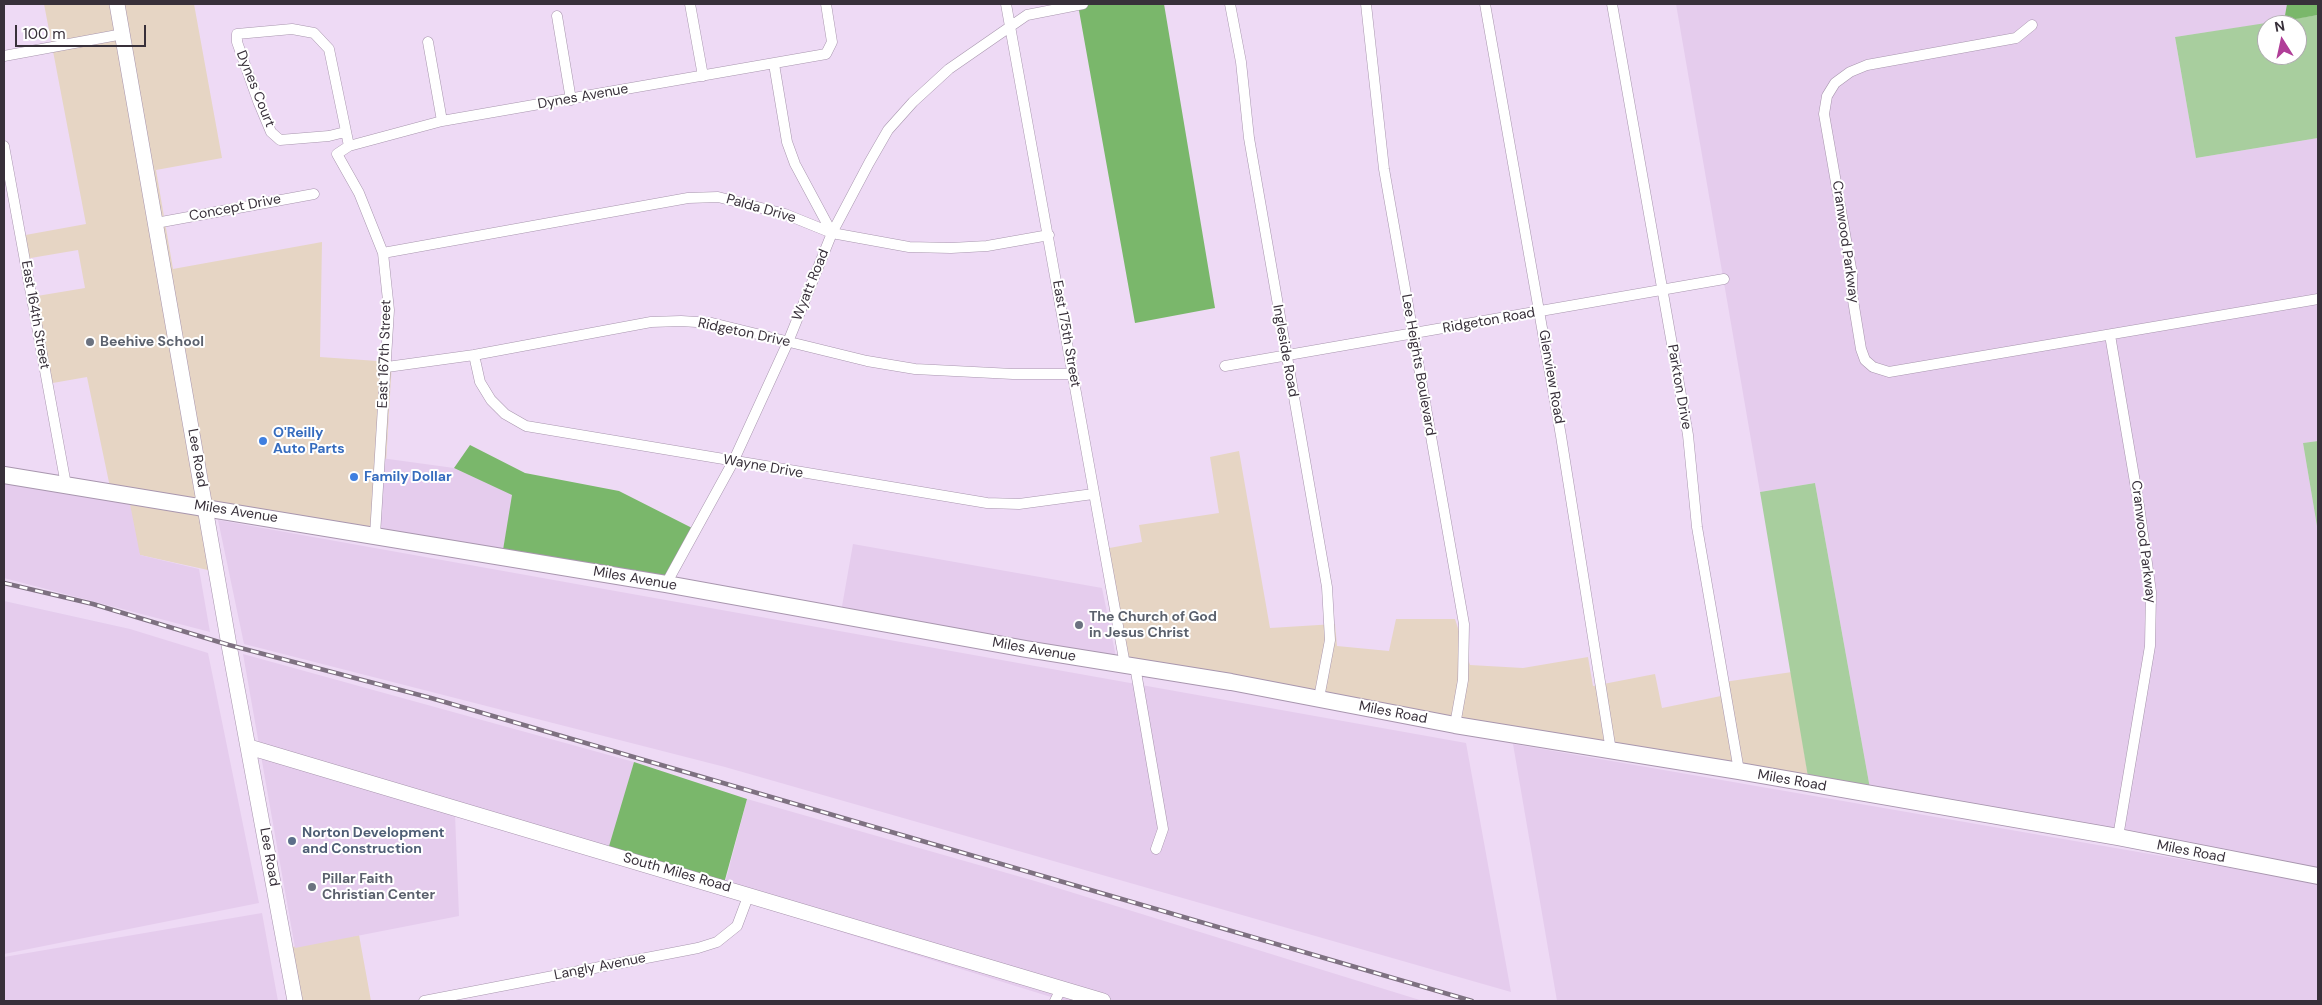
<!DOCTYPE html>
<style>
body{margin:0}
#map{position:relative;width:2322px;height:1005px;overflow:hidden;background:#eedaf5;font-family:"DM Sans",sans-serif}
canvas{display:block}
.frame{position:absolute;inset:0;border:5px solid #38303a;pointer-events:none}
.north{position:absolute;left:2257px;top:15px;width:50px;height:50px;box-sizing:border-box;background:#fff;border:1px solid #afacb0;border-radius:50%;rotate:350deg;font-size:14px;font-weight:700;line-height:20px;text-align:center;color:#38303a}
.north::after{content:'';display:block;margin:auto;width:18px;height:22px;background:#b03e98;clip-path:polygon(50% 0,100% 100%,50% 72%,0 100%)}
.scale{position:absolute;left:15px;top:25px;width:131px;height:22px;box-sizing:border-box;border:2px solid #38303a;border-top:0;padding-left:6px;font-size:15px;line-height:18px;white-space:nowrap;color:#38303a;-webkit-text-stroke:4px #fff;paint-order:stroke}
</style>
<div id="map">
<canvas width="2322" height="1005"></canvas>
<div class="frame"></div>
<div class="north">N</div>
<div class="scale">100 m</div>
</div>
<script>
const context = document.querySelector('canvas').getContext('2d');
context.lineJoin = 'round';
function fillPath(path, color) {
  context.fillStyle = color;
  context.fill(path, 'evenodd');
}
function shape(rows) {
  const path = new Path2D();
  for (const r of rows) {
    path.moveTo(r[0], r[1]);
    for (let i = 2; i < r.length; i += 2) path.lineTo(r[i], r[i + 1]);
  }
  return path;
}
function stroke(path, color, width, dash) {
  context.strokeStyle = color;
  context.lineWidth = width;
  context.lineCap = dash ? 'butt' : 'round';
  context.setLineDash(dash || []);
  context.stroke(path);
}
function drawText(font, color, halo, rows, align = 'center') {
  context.font = font + ' "DM Sans",sans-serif';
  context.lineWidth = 4;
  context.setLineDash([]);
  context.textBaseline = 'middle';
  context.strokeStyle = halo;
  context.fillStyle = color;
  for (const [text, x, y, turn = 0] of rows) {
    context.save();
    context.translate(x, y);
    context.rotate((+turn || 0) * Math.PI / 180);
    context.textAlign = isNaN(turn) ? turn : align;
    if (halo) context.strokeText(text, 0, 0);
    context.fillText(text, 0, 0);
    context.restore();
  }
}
const commercial = shape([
 [44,4,194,4,222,158,156,170,173,269,322,242,320,357,392,362,382,529,206,507,217,572,140,555,111,492,87,377,47,384,31,297,85,288,78,250,25,259,20,236,86,224],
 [1239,451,1270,628,1335,624,1337,646,1389,651,1396,619,1455,619,1470,665,1523,668,1588,657,1593,686,1655,674,1662,708,1726,695,1724,682,1792,672,1809,783,1125,665,1104,549,1142,542,1139,525,1219,513,1210,457],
 [359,935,371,1001,295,1001,286,948]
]);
const built = shape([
 [1676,4,2287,4,2284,21,2175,37,2196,158,2318,138,2318,441,2303,443,2318,532,2318,876,1871,794,1815,483,1760,492],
 [381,458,454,468,513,495,502,556,375,535],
 [4,482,130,504,140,555,199,569,210,632,4,578],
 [218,520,1466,743,1511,992,725,767,244,644],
 [853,544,1102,588,1116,657,841,612],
 [4,601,130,629,208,653,259,903,4,954],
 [243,654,634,762,607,859,455,814,459,916,295,948],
 [1513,744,2318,883,2318,1001,1557,1001],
 [747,799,1035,881,1423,1001,1064,1001,722,895],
 [262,913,278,1001,4,1001,4,957]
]);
const green = shape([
 [2318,15,2318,138,2196,158,2175,37],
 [2267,25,2297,25,2297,55,2267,55],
 [2318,441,2318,532,2303,443],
 [1815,483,1871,794,1809,783,1760,492]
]);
const forest = shape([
 [1083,4,1164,4,1215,308,1135,323,1078,5],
 [2287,4,2318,4,2318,15,2284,21],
 [470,445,525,473,619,491,696,530,666,584,502,556,512,495,454,468],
 [634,762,747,799,723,887,607,853]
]);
const street = shape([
 [690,4,703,76],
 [1006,4,1125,665],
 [1230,4,1241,62,1249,138,1327,587,1330,640,1319,698],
 [1366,4,1384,169,1464,624,1463,680,1455,725],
 [1485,4,1561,436,1611,751],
 [1612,4,1688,435,1697,527,1739,771],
 [557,16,571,100],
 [2032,25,2016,38,1867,65,1850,72,1835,83,1827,96,1824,114,1852,274,1852,294,1861,349,1865,360,1873,367,1889,372,2318,299],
 [428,42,442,121],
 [4,56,123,34],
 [774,64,787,142,795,164,832,233],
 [345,132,329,136,280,140,271,132,258,101,237,42,237,34,292,29,314,33,329,49,349,146],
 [4,146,66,485],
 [156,223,314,194],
 [383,253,688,198,718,197,785,214,832,233,909,247,951,248,987,246,1049,235],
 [2110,335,2139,506,2151,592,2150,646,2118,837],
 [474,355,480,382,491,400,505,414,526,426,987,503,1019,504,1093,494],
 [1225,366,1724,279],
 [387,367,474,355,651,322,681,321,712,323,867,361,915,369,1013,374,1073,374],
 [375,535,389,310,383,253,359,193,337,154,349,146,442,121,826,54,832,42,826,4],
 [666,584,733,462,788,342,832,233,869,163,888,130,913,102,949,69,1027,15,1083,4],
 [1135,666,1163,829,1156,849],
 [424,1001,698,948,717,942,737,926,749,894],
 [1055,1001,1062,987]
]);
const secondary = shape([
 [117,4,229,645,295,1001],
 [249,747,1103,1001]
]);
const primary = shape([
 [4,475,666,584,1026,649,1231,682,1455,725,1739,771,2118,837,2318,876]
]);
const rail = shape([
 [4,583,93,604,229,645,431,698,1472,1001]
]);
const markers = [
 [90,342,5,"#6b7280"],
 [263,441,5,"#3f7fe0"],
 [354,477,5,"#3f7fe0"],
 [1079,625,5,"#6b7280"],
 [292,841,5,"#5c6f8a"],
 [312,887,5,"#6b7280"]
];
const streetNames = [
 ["Dynes Court",255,89,68],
 ["Dynes Avenue",583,97,-10],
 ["Concept Drive",235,208,-11],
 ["Palda Drive",761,209,16],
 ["Cranwood Parkway",1845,242,82],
 ["Wyatt Road",811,285,-68],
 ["East 164th Street",35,315,80],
 ["Ridgeton Road",1489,321,-10],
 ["Ridgeton Drive",744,333,12],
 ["East 175th Street",1066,334,80],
 ["Ingleside Road",1285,351,80],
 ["East 167th Street",385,354,-88],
 ["Lee Heights Boulevard",1418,365,80],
 ["Glenview Road",1551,377,80],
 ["Parkton Drive",1679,387,80],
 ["Lee Road",197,458,80],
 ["Wayne Drive",763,467,10],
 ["Miles Avenue",236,512,9],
 ["Cranwood Parkway",2143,542,83],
 ["Miles Avenue",635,579,10],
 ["Miles Avenue",1034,650,10],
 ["Miles Road",1393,713,11],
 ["Miles Road",1792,781,10],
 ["Miles Road",2191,852,11],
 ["Lee Road",269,857,80],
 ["South Miles Road",677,873,16],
 ["Langly Avenue",600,967,-11]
];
const worshipNames = [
 ["Beehive School",100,342],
 ["The Church of God",1089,617],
 ["in Jesus Christ",1089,633],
 ["Pillar Faith",322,879],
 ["Christian Center",322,895]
];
const shopNames = [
 ["O'Reilly",273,433],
 ["Auto Parts",273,449],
 ["Family Dollar",364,477]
];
const serviceNames = [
 ["Norton Development",302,833],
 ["and Construction",302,849]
];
fillPath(commercial, '#e6d5c4');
fillPath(built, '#e5cced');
fillPath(green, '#a8ce9e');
fillPath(forest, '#7ab76b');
stroke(street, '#a896ae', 11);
stroke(secondary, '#a896ae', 16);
stroke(primary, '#a896ae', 18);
stroke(street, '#fff', 10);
stroke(secondary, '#fff', 15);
stroke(primary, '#fff', 16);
stroke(rail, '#7e7181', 4.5);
stroke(rail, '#fff', 2.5, [8]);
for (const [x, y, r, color] of markers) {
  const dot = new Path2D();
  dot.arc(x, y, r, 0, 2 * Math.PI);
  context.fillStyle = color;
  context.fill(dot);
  stroke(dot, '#fff', 2);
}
drawText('14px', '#38303a', '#fff', streetNames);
drawText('bold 14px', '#5b616d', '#fff', worshipNames, 'left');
drawText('bold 14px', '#366cbe', '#fff', shopNames, 'left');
drawText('bold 14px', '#4e5e75', '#fff', serviceNames, 'left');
</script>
